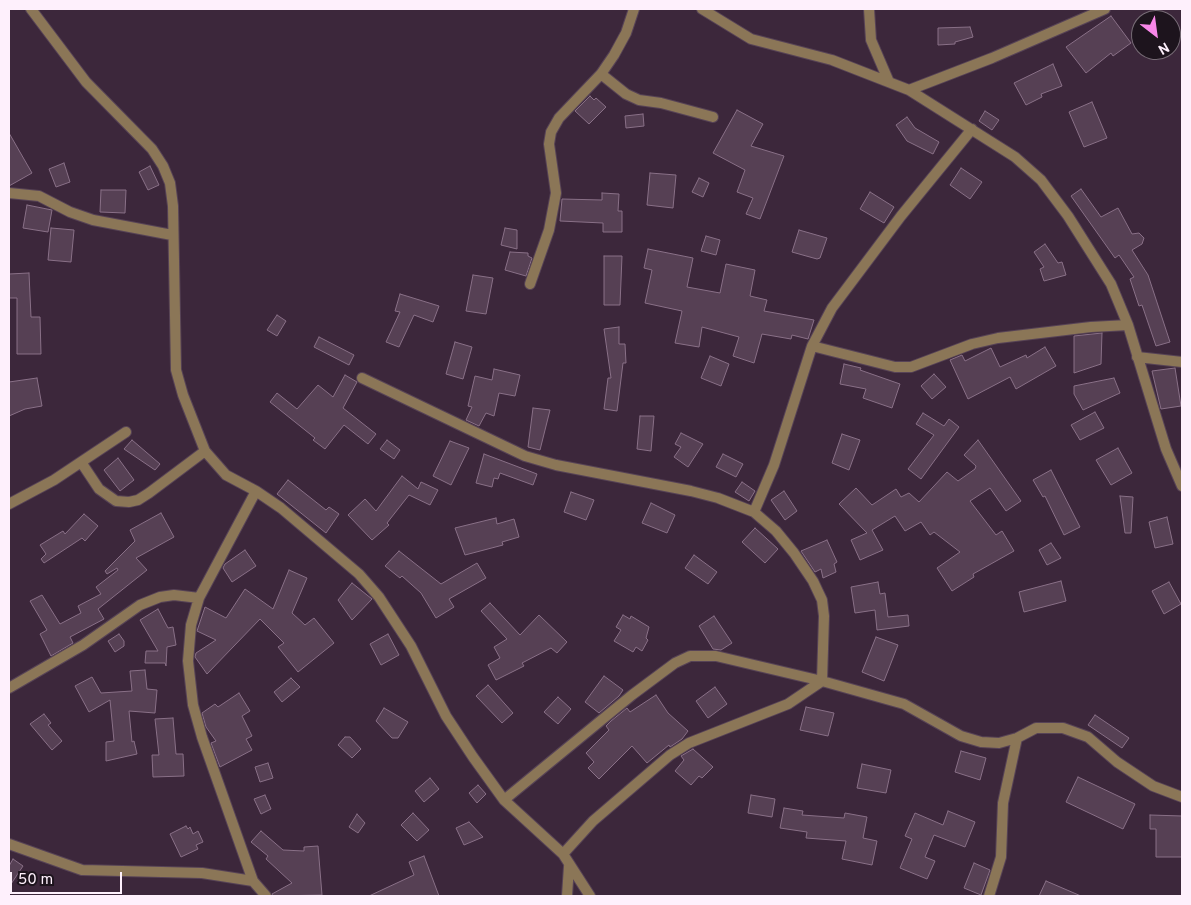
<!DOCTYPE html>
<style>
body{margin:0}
#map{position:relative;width:1191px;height:905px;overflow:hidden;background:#3c273b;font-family:Overpass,sans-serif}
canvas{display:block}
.frame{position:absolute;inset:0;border:10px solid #fef0fc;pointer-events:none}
.north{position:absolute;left:1131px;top:10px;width:50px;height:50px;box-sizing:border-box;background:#1d141d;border:1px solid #776c76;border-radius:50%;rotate:150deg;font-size:14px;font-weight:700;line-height:20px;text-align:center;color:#fef0fc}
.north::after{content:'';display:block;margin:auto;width:18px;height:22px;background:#f987e9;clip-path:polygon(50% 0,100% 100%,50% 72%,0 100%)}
.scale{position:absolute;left:10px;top:872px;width:112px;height:22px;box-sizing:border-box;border:2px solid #fef0fc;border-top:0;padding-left:6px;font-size:15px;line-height:18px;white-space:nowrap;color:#fef0fc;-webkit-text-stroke:4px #1d141d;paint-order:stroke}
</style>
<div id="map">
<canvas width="1191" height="905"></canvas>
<div class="frame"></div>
<div class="north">N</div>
<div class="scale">50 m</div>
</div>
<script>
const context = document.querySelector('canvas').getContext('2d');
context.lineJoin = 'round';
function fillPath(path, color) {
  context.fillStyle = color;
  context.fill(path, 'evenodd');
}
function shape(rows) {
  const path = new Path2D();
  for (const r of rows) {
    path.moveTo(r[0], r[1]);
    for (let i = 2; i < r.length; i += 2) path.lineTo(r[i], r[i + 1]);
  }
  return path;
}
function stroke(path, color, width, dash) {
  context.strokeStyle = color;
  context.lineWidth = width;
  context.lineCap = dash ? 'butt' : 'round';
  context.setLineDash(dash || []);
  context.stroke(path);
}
const building = shape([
 [1111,16,1131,43,1113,56,1111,53,1086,73,1066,47,1111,16],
 [970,27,973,37,955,42,955,44,938,45,938,28,970,27],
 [1053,64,1062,86,1041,94,1042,97,1026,105,1014,83,1053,64],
 [590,96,594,100,596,98,606,107,589,124,575,111,590,96],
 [1092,102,1107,138,1084,147,1069,112,1092,102],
 [737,110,763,124,751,146,784,156,760,219,746,214,753,198,737,192,745,170,713,153,737,110],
 [985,111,999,120,992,130,979,121,985,111],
 [643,114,644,126,626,128,625,116,643,114],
 [907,117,915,128,939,142,933,154,907,141,896,125,907,117],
 [9,133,32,173,9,186,9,133],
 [64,163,70,182,56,187,49,169,64,163],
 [150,166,159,185,148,190,139,172,150,166],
 [961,168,982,182,970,199,950,185,961,168],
 [650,173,676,175,673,208,647,205,650,173],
 [699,178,709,183,703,197,692,192,699,178],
 [1081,189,1101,217,1118,208,1132,234,1139,233,1144,238,1142,244,1132,250,1148,275,1170,342,1156,346,1142,305,1139,306,1130,279,1134,277,1119,255,1115,258,1071,196,1081,189],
 [101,190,126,190,125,213,100,212,101,190],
 [870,192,894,207,884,223,860,209,870,192],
 [602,193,619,194,618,211,622,211,622,232,603,232,603,223,560,221,562,199,602,200,602,193],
 [27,205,52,210,48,232,23,228,27,205],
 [51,228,74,230,71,262,48,260,51,228],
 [505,228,517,230,517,249,501,245,505,228],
 [799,230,827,238,820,258,817,259,792,252,799,230],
 [706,236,720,240,716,255,701,251,706,236],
 [1045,244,1058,263,1062,262,1066,275,1044,281,1040,269,1044,267,1034,252,1045,244],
 [648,249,693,258,687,287,720,293,726,264,755,270,750,296,767,300,764,311,814,320,808,339,792,335,791,339,762,334,754,363,733,356,739,337,702,327,699,347,675,343,682,311,645,303,652,270,644,268,648,249],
 [510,252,528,253,528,256,532,258,526,276,505,270,510,252],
 [604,256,622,256,620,305,604,305,604,256],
 [29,273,31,317,40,317,41,354,17,354,17,298,9,298,9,274,29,273],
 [473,275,493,278,486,314,466,311,473,275],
 [400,294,439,306,433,322,414,315,399,347,386,342,400,312,395,311,400,294],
 [277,315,286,321,277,336,267,330,277,315],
 [619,327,619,344,625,344,626,363,623,363,617,411,604,409,608,378,611,378,604,329,619,327],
 [1102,333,1101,364,1074,373,1074,336,1102,333],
 [319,337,354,355,349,365,314,347,319,337],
 [455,342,472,347,463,379,446,374,455,342],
 [1045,347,1056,366,1016,389,1010,377,968,399,950,360,962,355,965,361,991,348,1000,367,1026,355,1027,358,1045,347],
 [710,356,729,364,721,386,701,378,710,356],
 [844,364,861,368,860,370,900,384,892,408,863,398,866,389,840,384,844,364],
 [1175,368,1181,406,1161,409,1152,371,1175,368],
 [494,369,520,375,515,396,499,393,494,416,486,413,479,426,466,420,472,407,468,406,475,376,492,380,494,369],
 [934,374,946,387,932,399,921,386,934,374],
 [345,375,357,382,343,408,376,434,368,444,344,425,325,449,313,440,315,438,270,402,277,393,297,409,318,385,333,397,345,375],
 [37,378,42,406,25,409,9,416,9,382,37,378],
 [1114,378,1120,393,1083,410,1074,394,1074,386,1114,378],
 [533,408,550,410,540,450,528,447,533,408],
 [1095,412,1104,428,1080,440,1071,425,1095,412],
 [923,413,944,426,949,419,959,427,921,479,908,469,934,435,916,424,923,413],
 [640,416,654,416,651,451,637,449,640,416],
 [681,433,703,444,688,467,674,457,681,447,675,444,681,433],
 [842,434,860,440,849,470,832,463,842,434],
 [132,440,160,464,155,470,124,449,132,440],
 [387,440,400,450,394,459,380,449,387,440],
 [978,440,1021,501,1006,511,990,488,970,501,996,535,1002,531,1014,551,973,574,974,577,952,591,937,568,960,552,934,532,930,535,921,522,905,531,895,516,872,530,883,550,860,560,851,540,867,533,839,504,856,488,872,505,896,489,901,497,909,493,919,502,947,472,958,481,975,469,976,466,964,455,978,440],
 [450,441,469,448,451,485,433,476,450,441],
 [1118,448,1132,473,1111,485,1096,460,1118,448],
 [484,454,537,474,533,485,500,473,498,479,494,478,492,487,476,483,484,454],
 [723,454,743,464,736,477,716,467,723,454],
 [118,458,134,480,120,491,104,470,118,458],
 [1051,470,1080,527,1064,535,1045,496,1043,497,1033,480,1051,470],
 [402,476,418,489,421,482,438,490,430,505,409,495,387,523,389,525,372,540,348,515,365,499,376,511,402,476],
 [288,480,326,510,329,507,339,514,326,533,277,494,288,480],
 [742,482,755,491,749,501,735,492,742,482],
 [784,491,797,511,785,520,771,500,784,491],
 [571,492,594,500,586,520,564,512,571,492],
 [1120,496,1133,497,1131,533,1125,533,1120,496],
 [651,503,675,515,667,533,642,523,651,503],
 [161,513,174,537,136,558,147,570,98,609,104,619,70,637,73,643,51,656,40,634,47,630,30,601,42,595,60,624,81,613,78,606,101,594,96,587,118,570,117,568,107,574,105,571,135,541,130,530,161,513],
 [84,514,98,526,85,541,82,538,44,563,41,559,46,554,40,545,63,531,65,534,84,514],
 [1167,517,1173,544,1155,548,1149,522,1167,517],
 [496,518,497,524,514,519,519,537,502,542,503,545,465,555,455,528,496,518],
 [755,528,778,549,765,563,742,542,755,528],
 [827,540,837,562,834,564,836,572,823,578,821,569,815,572,801,551,827,540],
 [1051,543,1061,558,1047,565,1039,550,1051,543],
 [245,550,256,566,232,582,223,568,225,564,245,550],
 [399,551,441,584,477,563,486,578,449,599,454,607,436,618,421,593,402,576,400,578,385,566,399,551],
 [694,555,717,572,708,584,685,568,694,555],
 [289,570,307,578,292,613,305,625,314,618,334,643,298,672,278,647,284,643,260,619,207,674,195,657,196,653,216,640,197,631,205,607,226,618,245,589,273,609,289,570],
 [1061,581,1066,601,1024,612,1019,592,1061,581],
 [878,582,880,594,885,593,888,617,908,615,909,626,877,630,875,610,855,613,851,587,878,582],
 [1169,582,1181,604,1164,614,1152,591,1169,582],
 [352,583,372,599,352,620,338,600,352,583],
 [490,603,520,635,539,615,567,642,557,653,551,648,522,663,524,666,496,680,488,665,500,658,494,647,507,639,481,611,490,603],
 [158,609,168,628,173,627,176,645,167,647,166,666,165,663,145,663,146,651,158,651,140,620,158,609],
 [623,615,630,619,631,616,649,627,646,638,648,640,642,651,636,647,633,652,614,641,621,630,616,627,623,615],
 [714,616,732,643,721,650,713,649,699,626,714,616],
 [119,634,124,641,124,646,115,652,108,641,119,634],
 [388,634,399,655,381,665,370,644,388,634],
 [876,637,898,645,884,681,862,672,876,637],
 [145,670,147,689,157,690,155,713,129,711,132,742,134,741,137,754,106,761,106,742,114,741,110,700,89,712,75,686,92,677,101,693,132,691,130,671,145,670],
 [604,676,623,690,619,696,599,713,585,702,604,676],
 [291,678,300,687,282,702,274,692,291,678],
 [488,685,513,713,502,723,476,696,488,685],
 [715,687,727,704,708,718,696,701,715,687],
 [239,693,250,711,242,716,252,736,246,739,252,750,220,767,211,743,216,741,206,727,202,713,215,704,218,707,239,693],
 [656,695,668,713,688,731,682,739,670,747,669,745,647,763,632,746,599,779,588,768,594,762,586,753,609,730,606,726,611,721,627,708,630,712,656,695],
 [558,697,571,709,558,724,544,712,558,697],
 [806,707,834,713,828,736,800,730,806,707],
 [384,708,408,722,398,738,392,738,376,721,384,708],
 [44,714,51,723,48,725,62,741,52,750,30,724,44,714],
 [1095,715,1129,738,1122,748,1088,725,1095,715],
 [173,718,176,754,183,754,184,776,153,777,152,755,159,755,155,719,173,718],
 [345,737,350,737,361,749,352,758,338,745,345,737],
 [693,749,713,767,702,778,699,776,691,785,675,771,684,760,681,756,693,749],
 [961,751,986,758,980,780,955,772,961,751],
 [268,763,273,778,260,782,255,767,268,763],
 [862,764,891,770,886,793,857,788,862,764],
 [1078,777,1135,804,1123,829,1066,802,1078,777],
 [430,778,439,789,424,802,415,791,430,778],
 [478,785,486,794,477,803,469,793,478,785],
 [265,795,271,809,261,814,254,799,265,795],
 [751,795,775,799,772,817,748,813,751,795],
 [784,808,803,811,802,815,844,818,845,813,867,817,863,838,877,841,872,865,842,859,846,841,806,838,807,832,780,828,784,808],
 [948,811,975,822,965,847,934,835,925,857,935,861,927,879,900,868,912,839,905,836,915,813,943,825,948,811],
 [413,813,429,830,417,841,401,825,413,813],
 [357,814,365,823,358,833,349,827,357,814],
 [1150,815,1182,816,1182,857,1156,857,1156,829,1150,829,1150,815],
 [469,822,483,837,464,845,456,828,469,822],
 [186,826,188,829,190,827,193,834,198,831,203,842,196,845,198,849,181,857,170,834,186,826],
 [261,831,283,850,304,851,304,847,318,846,322,895,273,896,272,894,292,883,266,859,268,856,251,842,261,831],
 [424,856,439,896,369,896,414,875,409,862,424,856],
 [13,859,23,866,9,887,9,866,13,859],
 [974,863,990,870,981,895,964,888,974,863],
 [1046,881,1081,896,1039,896,1046,881]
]);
const street = shape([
 [31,9,86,82,152,149,163,166,170,183,173,206,176,370,183,395,205,451,226,475,256,491,281,508,359,574,379,597,411,646,446,716,473,757,504,800,563,854,590,896],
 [702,9,751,39,832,60,909,90,1015,157,1041,180,1068,216,1111,284,1128,325,1166,449,1182,486],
 [869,9,871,40,889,82],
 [601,74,626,94,639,100,661,103,713,117],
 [909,90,992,58,1105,9],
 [9,193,39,196,70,212,93,220,172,235],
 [530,284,549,230,556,193,549,144,551,132,559,118,601,74,614,55,626,33,634,9],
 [812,346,895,367,911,367,972,344,998,338,1091,327,1128,325],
 [1137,357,1182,362],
 [362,378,525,456,556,465,691,491,718,498,754,512,776,531,794,553,813,581,822,600,824,616,822,681,788,704,689,743,670,755,593,821,563,854],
 [81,462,99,489,116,501,129,502,138,500,149,493,205,451],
 [9,504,54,480,126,432],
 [754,512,774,465,812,346,832,308,901,216,972,129],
 [9,688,83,645,140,605,160,597,174,595,199,598],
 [504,800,632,695,675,663,690,656,716,656,822,681,904,704,961,736,981,742,999,743,1017,738,1036,728,1063,728,1088,737,1117,762,1153,786,1182,797],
 [9,844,82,870,202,873,253,881,266,896],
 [253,881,202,737,193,705,188,661,191,625,199,598,256,491],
 [567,896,569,866],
 [989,896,1001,857,1003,803,1017,738]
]);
fillPath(building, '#564054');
stroke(building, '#897087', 1);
stroke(street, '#574356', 12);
stroke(street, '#8b7657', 10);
</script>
